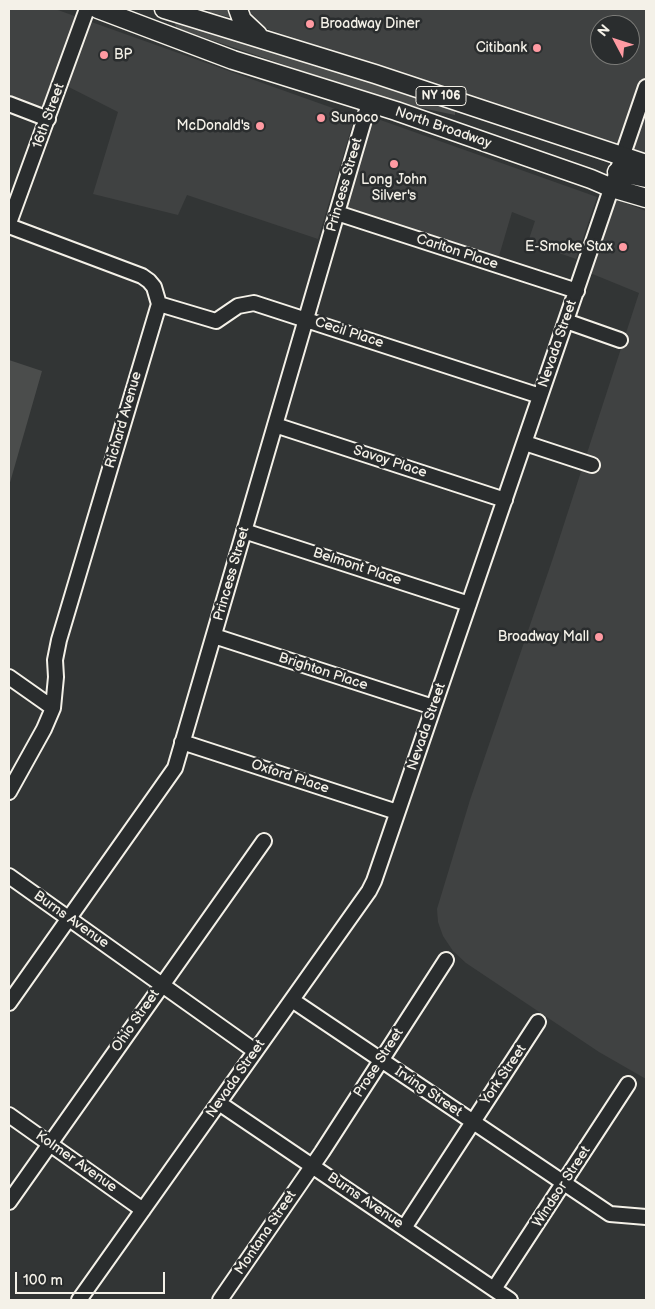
<!DOCTYPE html>
<style>
body{margin:0}
#map{position:relative;width:655px;height:1309px;overflow:hidden;background:#323535;font-family:"Balsamiq Sans",sans-serif}
canvas{display:block}
.frame{position:absolute;inset:0;border:10px solid #f4f1e8;pointer-events:none}
.north{position:absolute;left:590px;top:15px;width:50px;height:50px;box-sizing:border-box;background:#2a2d2e;border:1px solid #7b7b78;border-radius:50%;rotate:310deg;font-size:14px;font-weight:700;line-height:20px;text-align:center;color:#f4f1e8}
.north::after{content:'';display:block;margin:auto;width:18px;height:22px;background:#ff9aa2;clip-path:polygon(50% 0,100% 100%,50% 72%,0 100%)}
.scale{position:absolute;left:15px;top:1272px;width:150px;height:22px;box-sizing:border-box;border:2px solid #f4f1e8;border-top:0;padding-left:6px;font-size:15px;line-height:18px;white-space:nowrap;color:#f4f1e8;-webkit-text-stroke:4px #2a2d2e;paint-order:stroke}
</style>
<div id="map">
<canvas width="655" height="1309"></canvas>
<div class="frame"></div>
<div class="north">N</div>
<div class="scale">100 m</div>
</div>
<script>
const context = document.querySelector('canvas').getContext('2d');
context.lineJoin = 'round';
function fillPath(path, color) {
  context.fillStyle = color;
  context.fill(path, 'evenodd');
}
function shape(rows) {
  const path = new Path2D();
  for (const r of rows) {
    path.moveTo(r[0], r[1]);
    for (let i = 2; i < r.length; i += 2) path.lineTo(r[i], r[i + 1]);
  }
  return path;
}
function stroke(path, color, width, dash) {
  context.strokeStyle = color;
  context.lineWidth = width;
  context.lineCap = dash ? 'butt' : 'round';
  context.setLineDash(dash || []);
  context.stroke(path);
}
function drawText(font, color, halo, rows, align = 'center') {
  context.font = font + ' "Balsamiq Sans",sans-serif';
  context.lineWidth = 5;
  context.setLineDash([]);
  context.textBaseline = 'middle';
  context.strokeStyle = halo;
  context.fillStyle = color;
  for (const [text, x, y, turn = 0] of rows) {
    context.save();
    context.translate(x, y);
    context.rotate((+turn || 0) * Math.PI / 180);
    context.textAlign = isNaN(turn) ? turn : align;
    if (halo) context.strokeText(text, 0, 0);
    context.fillText(text, 0, 0);
    context.restore();
  }
}
const built = shape([
 [9,9,55,9,355,116,318,239,187,195,178,215,93,194,118,112,55,80,43,111,9,99],
 [247,9,646,9,646,155,255,25],
 [600,25,630,25,630,55,600,55],
 [372,117,597,197,576,259,528,242,535,221,512,212,499,256,343,208],
 [615,199,646,211,646,1079,599,1052,466,963,453,951,443,936,438,922,437,909,470,800,553,558,639,293,590,273]
]);
const green = shape([
 [207,9,230,9,233,18,209,12],
 [175,23,179,23,226,35,455,110,455,115,412,106,344,85,176,28],
 [9,360,42,371,9,486]
]);
const minor = shape([
 [9,104,48,119],
 [337,213,577,291],
 [9,223,87,9],
 [9,226,142,276,149,281,154,287,159,304,59,640,55,660,56,677,53,708,44,729,9,792],
 [159,304,216,321,238,306,254,303,540,396],
 [566,321,620,340],
 [275,425,505,500],
 [525,443,592,465],
 [244,531,469,604],
 [214,636,433,707],
 [9,677,53,708],
 [182,742,397,812],
 [9,876,255,1051],
 [292,1000,610,1214,646,1217],
 [9,1003,175,768,369,103],
 [219,1103,510,1300],
 [9,1115,143,1210],
 [9,1202,264,841],
 [404,1228,538,1022],
 [494,1289,628,1084],
 [79,1300,369,891,374,881,646,87],
 [220,1300,322,1152,446,960]
]);
const major = shape([
 [98,9,233,60,396,111,591,179,612,188,646,198],
 [164,9,375,74,646,164],
 [238,9,242,20,258,35],
 [617,172,646,178]
]);
const markers = [
 [310,24,5,"#ff9aa2"],
 [537,48,5,"#ff9aa2"],
 [104,55,5,"#ff9aa2"],
 [321,118,5,"#ff9aa2"],
 [260,126,5,"#ff9aa2"],
 [394,164,5,"#ff9aa2"],
 [623,247,5,"#ff9aa2"],
 [599,637,5,"#ff9aa2"]
];
const shields = [
 [441,96,50]
];
const shieldNames = [
 ["NY 106",441,96]
];
const poiNames = [
 ["Broadway Diner",320,24,"left"],
 ["Citibank",527,48],
 ["BP",114,55,"left"],
 ["Sunoco",331,118,"left"],
 ["McDonald's",250,126],
 ["Long John",394,180,"center"],
 ["Silver's",394,196,"center"],
 ["E-Smoke Stax",613,247],
 ["Broadway Mall",589,637]
];
const streetNames = [
 ["16th Street",49,116,-70],
 ["North Broadway",443,128,19],
 ["Princess Street",345,185,-74],
 ["Carlton Place",457,252,18],
 ["Cecil Place",349,333,18],
 ["Nevada Street",558,344,-71],
 ["Richard Avenue",124,420,-74],
 ["Savoy Place",390,462,18],
 ["Belmont Place",357,567,18],
 ["Princess Street",232,574,-74],
 ["Brighton Place",323,672,18],
 ["Nevada Street",427,727,-71],
 ["Oxford Place",290,777,18],
 ["Burns Avenue",71,920,35],
 ["Ohio Street",136,1021,-55],
 ["Prose Street",379,1063,-57],
 ["York Street",504,1075,-56],
 ["Nevada Street",236,1079,-55],
 ["Irving Street",428,1092,34],
 ["Kolmer Avenue",76,1162,35],
 ["Windsor Street",562,1187,-57],
 ["Burns Avenue",365,1201,34],
 ["Montana Street",266,1233,-56]
];
fillPath(built, '#404242');
fillPath(green, '#4b4d4c');
stroke(minor, '#f4f1e8', 18);
stroke(major, '#f4f1e8', 21);
stroke(minor, '#2a2d2e', 14);
stroke(major, '#2a2d2e', 18);
for (const [x, y, r, color] of markers) {
  const dot = new Path2D();
  dot.arc(x, y, r, 0, 2 * Math.PI);
  context.fillStyle = color;
  context.fill(dot);
  stroke(dot, '#2a2d2e', 2);
}
for (const [x, y, w] of shields) {
  const box = new Path2D();
  box.roundRect(x - w / 2, y - 9.5, w, 19, 4);
  context.fillStyle = '#2a2d2e';
  context.fill(box);
  stroke(box, '#f4f1e8', 1);
}
drawText('bold 12px', '#f4f1e8', null, shieldNames);
drawText('14px', '#f4f1e8', '#2a2d2e', poiNames, 'right');
drawText('14px', '#f4f1e8', '#2a2d2e', streetNames);
</script>
